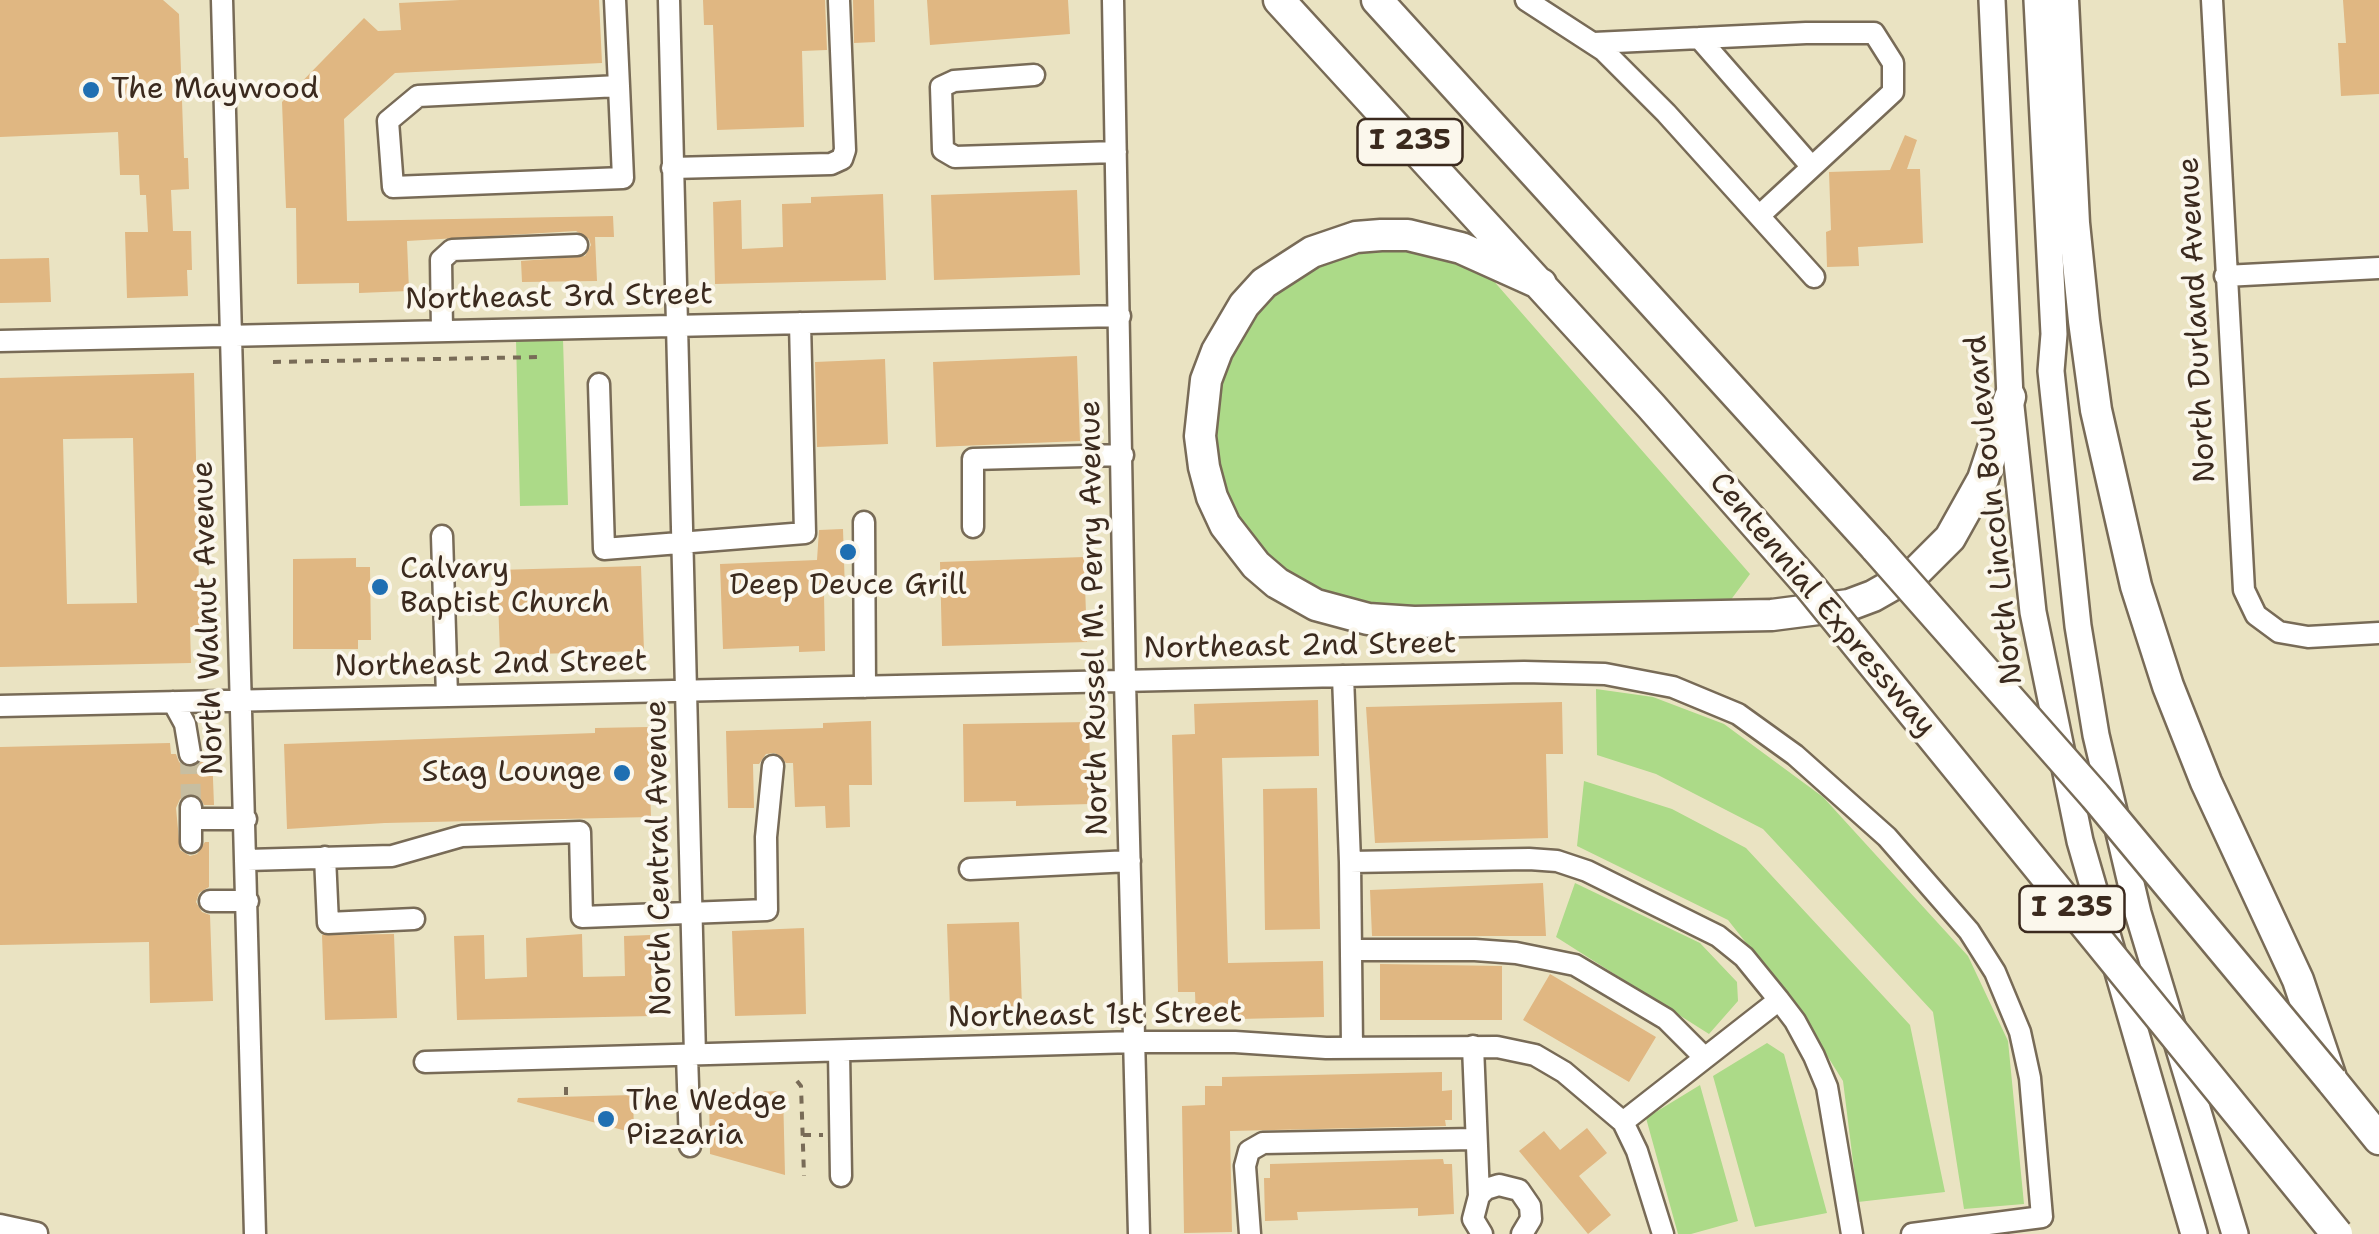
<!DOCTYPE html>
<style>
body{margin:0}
canvas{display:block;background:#eae3c2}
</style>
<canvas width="2379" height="1234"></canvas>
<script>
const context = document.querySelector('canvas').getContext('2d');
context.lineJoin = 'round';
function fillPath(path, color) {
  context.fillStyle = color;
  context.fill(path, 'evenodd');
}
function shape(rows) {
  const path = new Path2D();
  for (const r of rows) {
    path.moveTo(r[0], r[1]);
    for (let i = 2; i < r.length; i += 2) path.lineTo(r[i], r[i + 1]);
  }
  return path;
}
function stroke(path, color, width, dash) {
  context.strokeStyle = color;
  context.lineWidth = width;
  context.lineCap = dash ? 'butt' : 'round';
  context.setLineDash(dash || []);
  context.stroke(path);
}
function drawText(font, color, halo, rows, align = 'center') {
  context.font = font + ' "Shantell Sans",sans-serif';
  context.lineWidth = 8;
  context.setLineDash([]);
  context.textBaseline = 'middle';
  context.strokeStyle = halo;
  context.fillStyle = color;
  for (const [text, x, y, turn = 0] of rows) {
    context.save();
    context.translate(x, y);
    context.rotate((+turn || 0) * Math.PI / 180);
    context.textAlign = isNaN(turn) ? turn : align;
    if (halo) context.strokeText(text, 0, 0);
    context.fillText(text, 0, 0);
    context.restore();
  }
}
const green = shape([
 [1397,247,1469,263,1492,279,1750,574,1730,601,1366,609,1304,587,1250,541,1219,481,1211,413,1227,353,1263,300,1318,263,1347,252],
 [563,339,568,505,520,506,516,340],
 [1596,689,1653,697,1724,724,1823,797,1968,956,2008,1041,2024,1204,1964,1209,1933,1012,1763,829,1656,774,1597,755],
 [1584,781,1672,809,1746,848,1910,1025,1945,1192,1858,1202,1843,1081,1796,1006,1728,920,1577,846],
 [1575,883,1700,943,1737,982,1738,1001,1709,1034,1556,937],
 [1767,1043,1784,1054,1827,1213,1755,1227,1713,1076],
 [1700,1085,1738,1221,1691,1234,1678,1234,1646,1118]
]);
const building = shape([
 [0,0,163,0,179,14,184,158,188,158,189,189,171,190,173,231,191,231,192,270,187,270,188,296,127,298,125,232,148,232,146,195,140,195,139,175,120,175,118,132,0,137],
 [460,0,599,0,602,63,395,73,344,119,347,221,613,216,614,237,595,237,597,281,522,282,521,261,585,256,591,245,589,239,576,231,407,241,409,291,359,293,359,283,297,284,296,208,286,208,282,102,364,18,378,31,401,30,399,3],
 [703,0,825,0,827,50,802,51,804,127,717,130,713,25,704,25],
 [853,0,874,0,875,42,854,43],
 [927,0,1068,0,1070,34,930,45],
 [2343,0,2379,0,2379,94,2341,96,2338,43,2346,43],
 [1905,135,1917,140,1907,169,1920,169,1923,243,1858,247,1859,266,1827,267,1826,232,1831,230,1829,172,1890,170],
 [1077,190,1080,275,934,280,931,195],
 [883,194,886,280,715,284,713,202,741,200,742,249,783,247,782,204,811,203,811,197],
 [49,258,51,302,0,303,0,259],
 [1077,356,1080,441,936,447,933,362],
 [885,359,888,444,817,447,815,362],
 [194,373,200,627,190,627,191,663,0,667,0,378],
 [133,438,137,603,67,604,63,439],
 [843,529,845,592,824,593,825,651,799,652,799,646,723,649,720,564,817,560,819,530],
 [1084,557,1087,642,942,646,940,562],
 [356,558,356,567,370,567,371,640,358,640,358,649,293,649,293,559],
 [641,566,644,651,500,655,497,570],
 [1318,700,1319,756,1222,758,1228,963,1323,961,1324,1017,1196,1020,1195,992,1178,992,1172,735,1195,734,1194,704],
 [1562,702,1563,754,1546,754,1548,838,1375,843,1366,707],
 [871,721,872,785,849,785,850,827,826,828,825,806,795,807,793,763,786,763,775,753,766,754,759,764,753,764,754,808,728,808,726,731,823,728,823,723],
 [1089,722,1091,804,1016,806,1016,801,964,802,963,724],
 [648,727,651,817,385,823,287,829,284,744,595,733,595,728],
 [170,743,171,754,176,754,179,762,186,767,198,765,204,753,212,753,214,805,204,805,199,796,190,793,180,799,176,808,180,850,190,856,197,854,205,842,209,842,209,887,199,893,196,902,202,912,210,915,213,1001,150,1003,149,942,0,945,0,747],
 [1317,788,1320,929,1265,930,1263,789],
 [1543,883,1546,936,1372,936,1370,890],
 [1019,922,1022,1007,950,1009,947,924],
 [804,928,806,1014,735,1016,732,931],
 [394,934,397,1018,325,1020,322,935],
 [582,934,583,977,625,976,624,936,650,935,653,1016,457,1020,454,936,484,935,485,979,527,977,526,938],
 [1380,964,1502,966,1502,1020,1380,1020],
 [1550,974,1656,1037,1629,1082,1523,1020],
 [1442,1072,1442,1091,1452,1090,1452,1120,1445,1120,1446,1126,1230,1131,1232,1232,1184,1233,1182,1106,1205,1105,1205,1086,1222,1086,1222,1077],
 [783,1091,785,1175,710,1154,709,1093],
 [633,1095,634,1133,517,1102,518,1098],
 [1587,1128,1607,1153,1579,1176,1611,1215,1588,1234,1519,1151,1544,1131,1560,1150],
 [1443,1159,1444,1164,1452,1164,1454,1214,1418,1216,1418,1208,1297,1212,1298,1220,1265,1221,1264,1178,1270,1178,1270,1164]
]);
const minorTunnel = shape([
 [190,754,191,807]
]);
const path = shape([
 [273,362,542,357],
 [797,1081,801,1086,804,1176],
 [566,1087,566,1097],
 [803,1135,823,1135]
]);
const minor = shape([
 [222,0,255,1234],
 [615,0,619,86,623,178,393,187,388,121,418,96,619,86],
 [669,0,695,1055],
 [1113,0,1125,681,1139,1234],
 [1526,0,1603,50,1666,113,1814,277],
 [2212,0,2244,590,2256,615,2279,632,2308,637,2379,633],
 [1699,38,1811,166],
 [1594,43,1806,33,1874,33,1893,63,1893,92,1759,216],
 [1034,75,954,81,941,87,943,150,955,157,1116,152],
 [672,168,831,164,842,159,845,150,839,1],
 [2225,276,2379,268],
 [442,331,441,260,452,250,577,245],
 [0,341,1120,316],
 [599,384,604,549,805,533,800,323],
 [864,522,865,687],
 [973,527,973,459,1123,455],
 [442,536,447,696],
 [1343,676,1350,862,1352,1047],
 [173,702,185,724,190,754],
 [0,706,1524,672,1605,674,1673,687,1738,714,1795,755,1887,837,1969,931,1995,972,2020,1032,2030,1078,2042,1217,1912,1234],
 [191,807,191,819,246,819],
 [191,842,191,819],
 [325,857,328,923,414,919],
 [247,860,392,856,462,836,580,832,582,917,767,910,766,837,773,766],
 [1350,862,1529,859,1557,861,1587,871,1718,936,1744,957,1779,1000,1795,1021,1814,1056,1827,1087,1852,1234],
 [970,869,1130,861],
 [210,901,248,901],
 [1351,950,1475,950,1516,953,1575,965,1666,1019,1705,1058],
 [1473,1046,1479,1196,1473,1219,1482,1234],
 [839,1051,841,1176],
 [687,1055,690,1146],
 [425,1062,1135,1042,1235,1042,1326,1048,1497,1047,1535,1055,1564,1072,1623,1122,1637,1151,1663,1234],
 [1623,1122,1779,1000],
 [1479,1196,1486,1189,1499,1185,1519,1190,1530,1206,1531,1219,1522,1234],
 [0,1225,37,1233],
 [1250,1234,1245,1166,1249,1151,1263,1143,1474,1139]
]);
const major = shape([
 [1992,0,2010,397,2033,612,2080,841,2194,1234],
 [2037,0,2054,334,2051,371,2078,626,2096,735,2138,913,2235,1234]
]);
const highway = shape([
 [1279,0,1651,406,1808,584],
 [1377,0,1876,548],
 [2063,0,2074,223,2084,321,2096,410,2136,586,2168,686,2206,782,2298,980,2332,1081,2379,1139],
 [1541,284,1461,248,1408,235,1381,235,1356,237,1312,252,1264,283,1244,305,1217,351,1206,380,1200,436,1204,467,1212,497,1225,525,1256,565,1277,583,1316,605,1368,619,1414,622,1772,615,1849,605,1873,596,1917,571,1950,538,1983,479,2010,397]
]);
const highwayBridge = shape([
 [1876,548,2095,796,2332,1081],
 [1808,584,2337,1234]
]);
const markers = [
 [91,90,10,"#1f6fb2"],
 [848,552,10,"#1f6fb2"],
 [380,587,10,"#1f6fb2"],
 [622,773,10,"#1f6fb2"],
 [606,1119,10,"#1f6fb2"]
];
const shields = [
 [1410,142,105],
 [2072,909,105]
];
const shieldNames = [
 ["I 235",1410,142],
 ["I 235",2072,909]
];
const poiNames = [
 ["The Maywood",111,90],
 ["Calvary",400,570],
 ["Baptist Church",400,604],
 ["Deep Deuce Grill",848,586,"center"],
 ["Stag Lounge",602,773,"right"],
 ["The Wedge",626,1102],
 ["Pizzaria",626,1136]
];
const streetNames = [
 ["Northeast 3rd Street",559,298,-1],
 ["North Durland Avenue",2198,320,-93],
 ["North Lincoln Boulevard",1995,510,-96],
 ["Centennial Expressway",1822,605,50],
 ["North Walnut Avenue",209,618,-92],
 ["North Russel M. Perry Avenue",1095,618,-91],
 ["Northeast 2nd Street",1300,647,-1],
 ["Northeast 2nd Street",491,665,-1],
 ["North Central Avenue",660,858,-91],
 ["Northeast 1st Street",1095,1016,-1]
];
fillPath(green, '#acda88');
fillPath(building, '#e0b782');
stroke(minorTunnel, '#c7bea1', 20, [20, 10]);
stroke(minor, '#786b57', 25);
stroke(major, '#786b57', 30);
stroke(highway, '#786b57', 35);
stroke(path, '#786b57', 4, [8, 8]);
stroke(minor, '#fff', 20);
stroke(major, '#fff', 25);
stroke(highway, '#fff', 30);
stroke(highwayBridge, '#786b57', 35, []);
stroke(highwayBridge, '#fff', 30);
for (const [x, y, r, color] of markers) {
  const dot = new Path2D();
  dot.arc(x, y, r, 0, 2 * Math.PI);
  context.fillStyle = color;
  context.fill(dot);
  stroke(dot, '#fbf7ec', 4);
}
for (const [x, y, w] of shields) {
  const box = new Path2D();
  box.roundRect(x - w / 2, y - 23, w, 46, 8);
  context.fillStyle = '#fbf7ec';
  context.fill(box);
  stroke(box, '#3b2a1e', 2.5);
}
drawText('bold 28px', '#3b2a1e', null, shieldNames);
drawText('30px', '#3b2a1e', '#fbf7ec', poiNames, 'left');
drawText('30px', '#3b2a1e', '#fbf7ec', streetNames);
</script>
